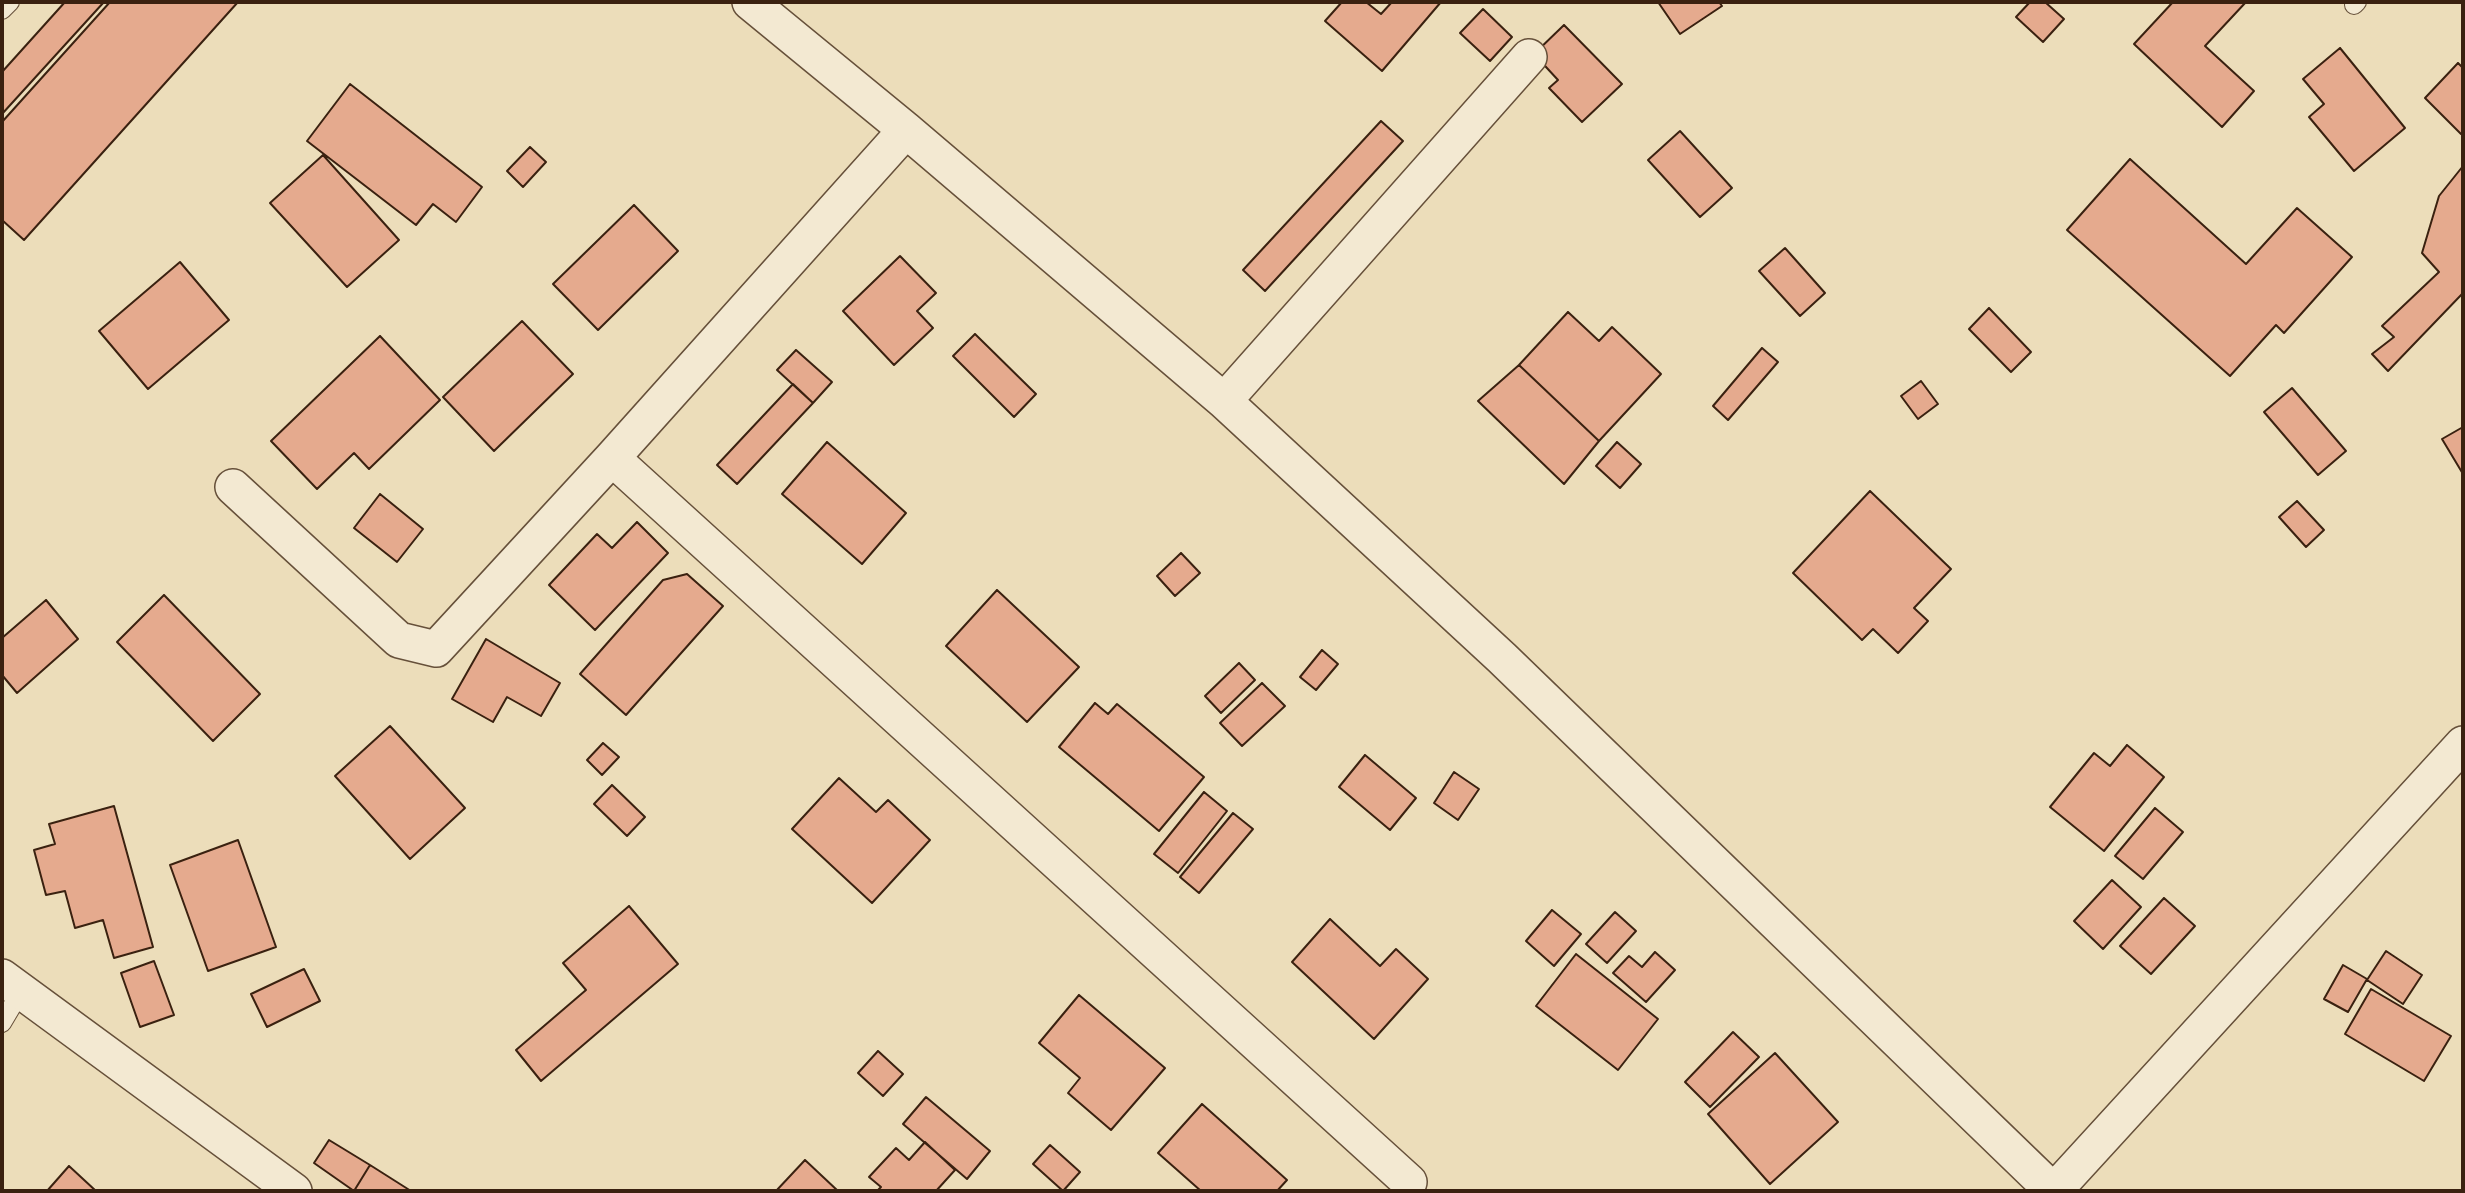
<!DOCTYPE html>
<style>
body{margin:0}
#map{position:relative;width:2465px;height:1193px;overflow:hidden;background:#ecddba;font-family:"IM FELL French Canon",serif}
canvas{display:block}
.frame{position:absolute;inset:0;border:4px solid #3a2110;pointer-events:none}
</style>
<div id="map">
<canvas width="2465" height="1193"></canvas>
<div class="frame"></div>
</div>
<script>
const context = document.querySelector('canvas').getContext('2d');
context.lineJoin = 'round';
function fillPath(path, color) {
  context.fillStyle = color;
  context.fill(path, 'evenodd');
}
function shape(rows) {
  const path = new Path2D();
  for (const r of rows) {
    path.moveTo(r[0], r[1]);
    for (let i = 2; i < r.length; i += 2) path.lineTo(r[i], r[i + 1]);
  }
  return path;
}
function stroke(path, color, width, dash) {
  context.strokeStyle = color;
  context.lineWidth = width;
  context.lineCap = dash ? 'butt' : 'round';
  context.setLineDash(dash || []);
  context.stroke(path);
}
const building = shape([
 [65,2,104,2,2,114,2,72,65,2],
 [110,2,238,2,24,240,2,220,2,122,110,2],
 [1342,2,1366,2,1381,14,1392,2,1441,2,1382,71,1325,21,1342,2],
 [1658,2,1719,2,1722,6,1680,34,1658,2],
 [2030,2,2045,2,2064,19,2043,42,2016,17,2030,2],
 [2173,2,2246,2,2205,46,2254,91,2222,127,2134,44,2173,2],
 [1483,9,1512,37,1490,61,1460,33,1483,9],
 [1564,25,1622,84,1582,122,1549,88,1558,80,1534,54,1564,25],
 [2340,48,2405,128,2354,171,2309,117,2324,104,2303,79,2340,48],
 [2458,63,2463,68,2463,132,2461,134,2425,98,2458,63],
 [350,84,482,187,456,222,433,204,416,225,307,141,350,84],
 [1381,121,1403,141,1265,291,1243,270,1381,121],
 [1680,131,1732,188,1700,217,1648,160,1680,131],
 [530,147,546,162,523,187,507,171,530,147],
 [323,155,399,240,347,287,270,203,323,155],
 [2130,159,2246,264,2297,208,2352,257,2284,333,2276,325,2230,376,2067,230,2130,159],
 [2463,166,2463,293,2388,371,2372,354,2394,337,2382,326,2439,272,2422,253,2439,196,2463,166],
 [634,205,678,251,598,330,553,284,634,205],
 [1785,248,1825,293,1800,316,1759,271,1785,248],
 [900,256,936,293,917,311,933,328,894,365,843,311,900,256],
 [180,262,229,320,148,389,99,331,180,262],
 [1989,308,2031,352,2011,372,1969,329,1989,308],
 [1568,312,1599,341,1612,327,1661,374,1599,441,1519,365,1568,312],
 [522,321,573,374,494,451,443,397,522,321],
 [975,334,1036,394,1014,417,953,356,975,334],
 [380,336,440,400,369,469,354,453,317,489,271,441,380,336],
 [1762,348,1778,362,1728,420,1713,406,1762,348],
 [796,350,832,382,813,403,777,370,796,350],
 [1519,365,1599,441,1564,484,1478,401,1519,365],
 [1921,381,1938,404,1918,419,1901,396,1921,381],
 [793,384,813,403,737,484,717,465,793,384],
 [2292,388,2346,451,2318,475,2264,412,2292,388],
 [2463,427,2463,474,2442,439,2463,427],
 [827,442,906,513,862,564,782,494,827,442],
 [1617,442,1641,464,1620,488,1596,466,1617,442],
 [1870,491,1951,569,1914,608,1928,621,1898,653,1873,629,1862,640,1793,573,1870,491],
 [380,494,423,529,397,562,354,528,380,494],
 [2297,501,2324,530,2306,547,2279,517,2297,501],
 [637,522,668,553,595,630,549,585,597,534,612,548,637,522],
 [1181,553,1200,573,1175,596,1157,576,1181,553],
 [687,574,723,606,626,715,580,674,663,580,687,574],
 [997,590,1079,667,1027,722,946,646,997,590],
 [164,595,260,694,213,741,117,642,164,595],
 [46,600,78,639,17,693,2,675,2,638,46,600],
 [486,639,560,683,541,716,507,697,493,722,452,699,486,639],
 [1322,650,1338,664,1316,690,1300,677,1322,650],
 [1239,663,1255,680,1221,713,1205,696,1239,663],
 [1262,683,1285,706,1242,746,1220,723,1262,683],
 [1095,703,1108,714,1117,704,1204,777,1159,831,1059,747,1095,703],
 [390,726,465,808,410,859,335,776,390,726],
 [603,743,619,757,602,775,587,760,603,743],
 [2127,745,2164,777,2104,851,2050,807,2094,753,2110,766,2127,745],
 [1365,755,1416,798,1390,830,1339,787,1365,755],
 [1454,772,1479,789,1458,820,1434,803,1454,772],
 [839,778,876,812,888,800,930,840,872,903,792,829,839,778],
 [612,785,645,817,627,836,594,804,612,785],
 [1204,792,1227,811,1178,873,1154,854,1204,792],
 [114,806,153,947,114,958,103,920,75,928,65,891,46,895,34,850,55,844,49,824,114,806],
 [2155,808,2183,832,2143,879,2115,856,2155,808],
 [1233,813,1253,829,1199,893,1180,877,1233,813],
 [238,840,276,947,208,971,170,865,238,840],
 [2112,880,2141,907,2103,949,2074,921,2112,880],
 [2164,898,2195,926,2151,974,2120,946,2164,898],
 [629,906,678,964,541,1081,516,1050,586,990,563,963,629,906],
 [1552,910,1581,934,1554,966,1526,941,1552,910],
 [1615,912,1636,931,1607,963,1586,944,1615,912],
 [1330,919,1380,966,1396,949,1428,979,1374,1039,1292,962,1330,919],
 [2386,951,2422,975,2403,1004,2367,980,2386,951],
 [1655,952,1675,970,1646,1002,1613,973,1629,956,1642,967,1655,952],
 [1576,954,1658,1019,1618,1070,1536,1006,1576,954],
 [154,961,174,1015,140,1027,121,973,154,961],
 [2343,965,2367,979,2348,1012,2324,999,2343,965],
 [304,969,320,1001,267,1027,251,994,304,969],
 [2371,989,2451,1036,2424,1081,2345,1034,2371,989],
 [1079,995,1165,1068,1111,1130,1068,1093,1080,1078,1039,1043,1079,995],
 [1733,1032,1759,1057,1710,1107,1685,1082,1733,1032],
 [878,1051,903,1074,883,1096,858,1073,878,1051],
 [1775,1053,1838,1122,1770,1184,1708,1114,1775,1053],
 [926,1097,990,1151,967,1179,903,1124,926,1097],
 [1202,1104,1287,1180,1277,1191,1201,1191,1158,1153,1202,1104],
 [329,1140,370,1165,354,1191,314,1163,329,1140],
 [925,1142,955,1170,936,1191,877,1191,881,1187,869,1177,896,1148,909,1160,925,1142],
 [1050,1145,1080,1172,1063,1191,1033,1164,1050,1145],
 [805,1160,838,1191,776,1191,805,1160],
 [370,1165,411,1191,354,1191,370,1165],
 [69,1166,96,1191,47,1191,69,1166]
]);
const lane = shape([
 [2354,5,2357,2],
 [2,10,10,2],
 [2,1023,21,991]
]);
const street = shape([
 [750,2,906,130,1224,401,1502,658,2053,1191],
 [1224,401,1529,57],
 [612,458,1409,1182],
 [233,487,399,640,436,649,612,458,906,130],
 [2,977,294,1191],
 [2054,1191,2463,744]
]);
fillPath(building, '#e5aa8e');
stroke(building, '#3a2110', 2);
stroke(lane, '#66503a', 20);
stroke(street, '#66503a', 38);
stroke(lane, '#f3e9d2', 18);
stroke(street, '#f3e9d2', 35);
</script>
